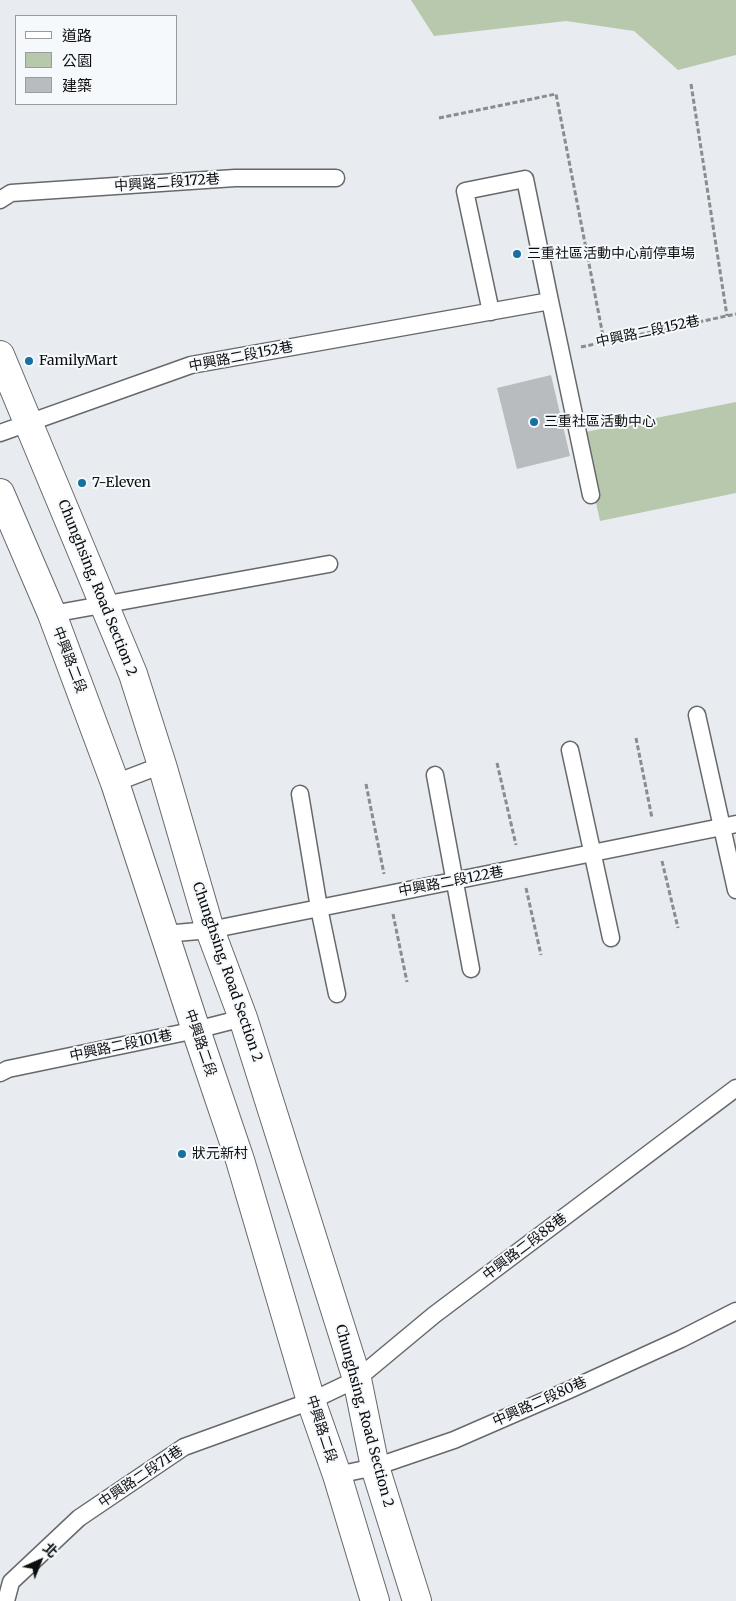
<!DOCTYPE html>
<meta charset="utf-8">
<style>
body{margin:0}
#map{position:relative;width:736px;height:1601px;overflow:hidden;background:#e8ebef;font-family:Merriweather,"Noto Sans TC",serif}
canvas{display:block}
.legend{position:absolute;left:15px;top:15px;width:162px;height:90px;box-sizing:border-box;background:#f6f9fc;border:1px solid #999b9d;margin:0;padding:6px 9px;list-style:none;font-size:15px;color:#0d0e0f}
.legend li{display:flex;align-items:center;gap:10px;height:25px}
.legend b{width:25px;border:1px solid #999b9d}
.north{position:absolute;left:15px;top:1536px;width:50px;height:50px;-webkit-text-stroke:4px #f6f9fc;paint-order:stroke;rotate:44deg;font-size:14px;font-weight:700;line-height:20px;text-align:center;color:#0d0e0f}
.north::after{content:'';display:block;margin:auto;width:18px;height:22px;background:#0d0e0f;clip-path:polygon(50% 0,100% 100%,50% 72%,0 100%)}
</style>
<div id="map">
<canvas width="736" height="1601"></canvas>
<ul class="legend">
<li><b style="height:6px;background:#fff"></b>道路</li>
<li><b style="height:14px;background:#b8c8ad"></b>公園</li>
<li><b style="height:14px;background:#b9bcbf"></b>建築</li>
</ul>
<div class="north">北</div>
</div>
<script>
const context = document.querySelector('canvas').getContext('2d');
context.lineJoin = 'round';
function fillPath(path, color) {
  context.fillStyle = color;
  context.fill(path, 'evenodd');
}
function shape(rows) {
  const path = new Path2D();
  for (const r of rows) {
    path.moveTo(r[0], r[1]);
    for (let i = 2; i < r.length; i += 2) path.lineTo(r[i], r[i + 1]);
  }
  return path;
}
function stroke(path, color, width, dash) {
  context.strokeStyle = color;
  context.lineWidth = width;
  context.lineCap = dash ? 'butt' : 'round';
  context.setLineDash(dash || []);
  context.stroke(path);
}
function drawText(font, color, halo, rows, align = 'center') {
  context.font = font + ' Merriweather,"Noto Sans TC",serif';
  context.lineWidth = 4;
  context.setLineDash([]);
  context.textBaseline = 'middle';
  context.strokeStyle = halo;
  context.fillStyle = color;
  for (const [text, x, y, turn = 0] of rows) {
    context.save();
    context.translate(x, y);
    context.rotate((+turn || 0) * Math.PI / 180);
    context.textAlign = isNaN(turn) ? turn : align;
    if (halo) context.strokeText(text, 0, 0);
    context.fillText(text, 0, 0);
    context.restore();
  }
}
const green = shape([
 [411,0,736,0,736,55,678,70,634,31,566,21,434,36],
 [736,402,736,493,600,521,581,433]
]);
const building = shape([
 [551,375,570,456,517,469,497,388]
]);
const path = shape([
 [691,84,727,316],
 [439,118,556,94,604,341],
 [581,347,736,314],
 [636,738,652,818],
 [497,763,516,845],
 [366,784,384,874],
 [662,861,678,928],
 [526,888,541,955],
 [393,914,407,982]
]);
const lane = shape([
 [0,200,11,193,235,178,336,178],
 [550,301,591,495],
 [0,433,191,365,550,301,525,179,465,191,491,312],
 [52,614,329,564],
 [697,715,736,890],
 [570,750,611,938],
 [435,775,471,969],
 [115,783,162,765],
 [300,794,319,908,337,994],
 [164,934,210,930,736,824],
 [0,1073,8,1069,196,1030,243,1018],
 [337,1475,375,1467,454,1440,569,1390,681,1339,736,1311],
 [6,1601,11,1582,79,1518,184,1447,311,1401,357,1379,434,1315,736,1088]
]);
const secondary = shape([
 [0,355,133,674,162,765,210,930,243,1018,357,1379,375,1467,417,1601],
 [0,493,52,614,115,783,196,1030,240,1160,311,1401,337,1475,375,1601]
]);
const markers = [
 [517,254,5,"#1771a0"],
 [29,361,5,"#1771a0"],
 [534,422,5,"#1771a0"],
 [82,483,5,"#1771a0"],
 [182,1154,5,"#1771a0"]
];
const streetNames = [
 ["中興路二段172巷",167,183,-4],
 ["中興路二段152巷",648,332,-12],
 ["中興路二段152巷",241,357,-11],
 ["Chunghsing, Road Section 2",97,588,68],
 ["中興路二段",69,660,69],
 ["中興路二段122巷",451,882,-11],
 ["Chunghsing, Road Section 2",227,972,71],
 ["中興路二段",200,1043,71],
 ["中興路二段101巷",121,1046,-12],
 ["中興路二段88巷",525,1247,-37],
 ["中興路二段80巷",540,1402,-24],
 ["Chunghsing, Road Section 2",364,1416,75],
 ["中興路二段",321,1429,72],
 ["中興路二段71巷",141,1477,-34]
];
const poiNames = [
 ["三重社區活動中心前停車場",527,254],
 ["FamilyMart",39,361],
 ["三重社區活動中心",544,422],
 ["7-Eleven",92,483],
 ["狀元新村",192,1154]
];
fillPath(green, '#b8c8ad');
fillPath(building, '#b9bcbf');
stroke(lane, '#66696c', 19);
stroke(secondary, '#66696c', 30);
stroke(path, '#8a8c8f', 3, [5, 2.5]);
stroke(lane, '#fff', 16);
stroke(secondary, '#fff', 28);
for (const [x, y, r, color] of markers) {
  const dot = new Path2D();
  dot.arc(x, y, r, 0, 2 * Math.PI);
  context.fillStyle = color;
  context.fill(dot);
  stroke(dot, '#f6f9fc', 2);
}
drawText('14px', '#0d0e0f', '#f6f9fc', streetNames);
drawText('14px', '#0d0e0f', '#f6f9fc', poiNames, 'left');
</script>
